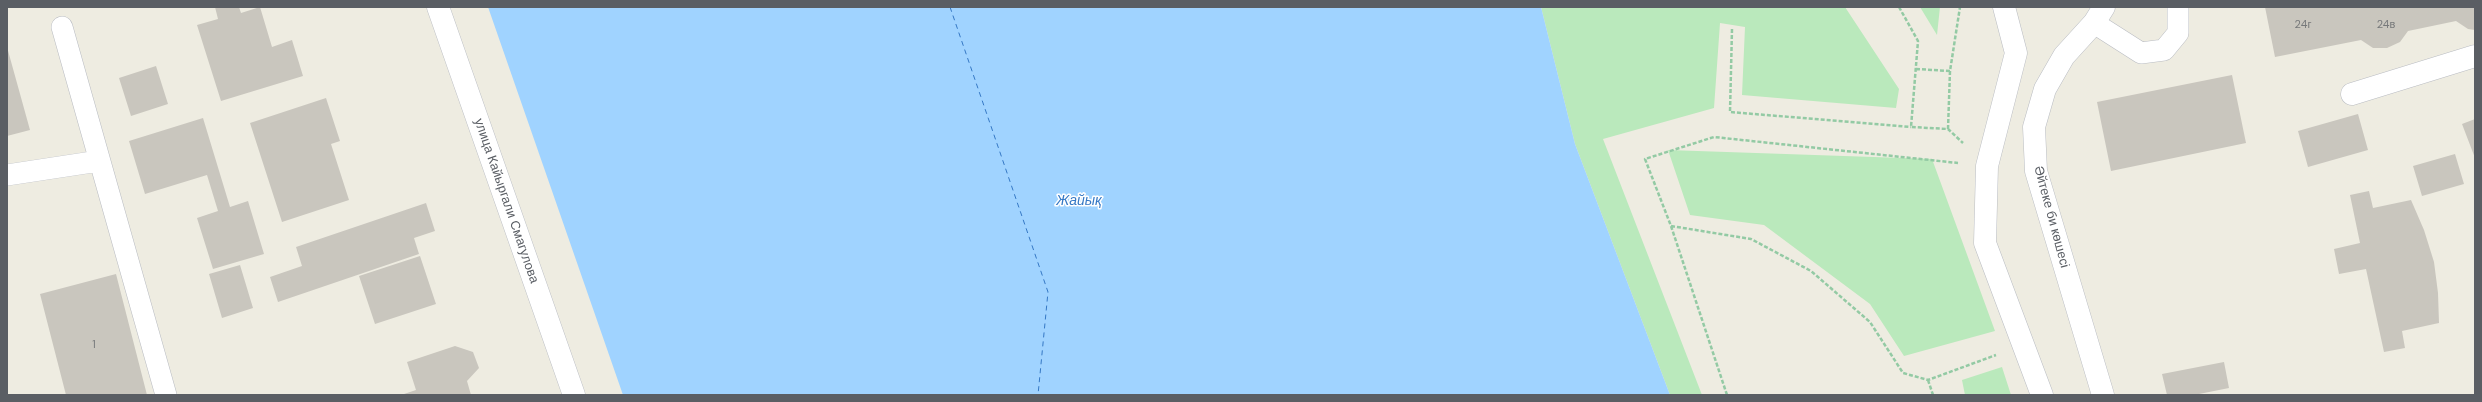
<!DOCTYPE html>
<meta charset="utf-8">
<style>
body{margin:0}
#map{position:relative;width:2482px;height:402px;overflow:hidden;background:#eeece1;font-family:"DM Sans",sans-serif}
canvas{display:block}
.frame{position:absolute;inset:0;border:8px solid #5a5e64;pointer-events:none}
</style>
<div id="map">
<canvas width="2482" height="402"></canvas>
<div class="frame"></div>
</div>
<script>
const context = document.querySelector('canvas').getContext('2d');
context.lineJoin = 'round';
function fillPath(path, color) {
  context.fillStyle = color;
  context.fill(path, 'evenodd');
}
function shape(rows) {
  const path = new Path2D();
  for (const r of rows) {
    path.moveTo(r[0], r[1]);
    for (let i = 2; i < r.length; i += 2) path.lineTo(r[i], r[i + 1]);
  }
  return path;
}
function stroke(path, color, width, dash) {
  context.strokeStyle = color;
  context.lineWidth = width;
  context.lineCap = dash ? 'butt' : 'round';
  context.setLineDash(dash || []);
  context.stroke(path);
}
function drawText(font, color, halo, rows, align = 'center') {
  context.font = font + ' "DM Sans",sans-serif';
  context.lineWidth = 3;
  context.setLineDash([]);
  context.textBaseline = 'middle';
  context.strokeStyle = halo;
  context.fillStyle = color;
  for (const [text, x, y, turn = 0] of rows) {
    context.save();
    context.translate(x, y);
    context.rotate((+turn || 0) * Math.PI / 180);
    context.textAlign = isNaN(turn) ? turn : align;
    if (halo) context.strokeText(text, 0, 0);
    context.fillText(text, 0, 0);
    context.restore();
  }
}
const green = shape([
 [1541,7,1845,7,1899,89,1896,108,1742,95,1745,27,1720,23,1714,108,1603,139,1702,395,1670,395,1575,144],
 [1920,7,1940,7,1937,35],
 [1668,150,1932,159,1995,331,1904,356,1870,304,1764,225,1690,215],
 [2002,367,2011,395,1965,395,1962,380]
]);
const water = shape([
 [488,7,1541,7,1575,144,1670,395,623,395]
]);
const ferry = shape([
 [950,7,1048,292,1038,395]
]);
const building = shape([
 [215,7,239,7,241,13,260,7,272,47,292,40,303,76,221,101,197,25,218,19],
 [2265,7,2475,7,2475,30,2468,29,2456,21,2408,31,2400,42,2387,48,2373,48,2361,40,2275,57],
 [7,47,30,130,7,136],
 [156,66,168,104,131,116,119,78],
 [2232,75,2246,143,2111,171,2097,102],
 [326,98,340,141,331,144,349,200,282,222,250,123],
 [2358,114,2368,150,2308,167,2298,131],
 [203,118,230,207,248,201,264,254,213,269,197,218,218,211,207,175,145,194,129,141],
 [2475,119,2475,158,2462,124],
 [2455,154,2464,184,2422,196,2413,166],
 [2369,191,2373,208,2411,200,2424,230,2434,262,2438,293,2439,323,2402,331,2405,348,2384,352,2366,269,2339,274,2334,249,2360,243,2350,195],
 [426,203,435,231,414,238,419,254,278,302,270,277,302,266,296,247],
 [420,256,436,304,375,324,359,276],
 [240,265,253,308,222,318,209,274],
 [116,274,147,395,66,395,40,294],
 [455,346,473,352,479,368,467,381,471,395,401,395,416,390,407,362],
 [2224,362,2229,388,2194,395,2167,395,2162,374]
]);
const path = shape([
 [1899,7,1918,41,1911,127,1948,129,1963,143],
 [1732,29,1730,112,1911,127],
 [1916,69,1950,71],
 [1948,129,1950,71,1960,7],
 [1671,226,1751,239,1811,271,1870,322,1903,373,1928,380,1996,355],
 [1928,380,1933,395],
 [1727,395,1671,226,1645,159,1714,137,1958,163]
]);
const service = shape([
 [2094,23,2141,53,2164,50,2178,33,2178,7],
 [62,27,166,395],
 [7,175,99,161]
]);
const pedestrian = shape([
 [438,7,574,395],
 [2004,7,2016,53,1987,166,1985,243,2042,395]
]);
const minor = shape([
 [2352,94,2475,56],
 [2103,395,2036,171,2034,127,2045,89,2064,56,2094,23,2104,7]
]);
const numberNames = [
 ["24г",2303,25],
 ["24в",2386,25],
 ["1",94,345]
];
const streetNames = [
 ["улица Кайыргали Смагулова",506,201,71],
 ["Әйтеке би көшесі",2051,217,75]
];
const waterNames = [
 ["Жайық",1079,201]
];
fillPath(green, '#bae9bc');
fillPath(water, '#a0d3ff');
stroke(ferry, '#3578c5', 1, [5, 4]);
fillPath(building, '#c9c6be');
stroke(service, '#b9bcc2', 22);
stroke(pedestrian, '#b9bcc2', 23);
stroke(minor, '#b9bcc2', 23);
stroke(path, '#93caa4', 2.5, [4, 2]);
stroke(service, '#fff', 21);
stroke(pedestrian, '#fff', 22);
stroke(minor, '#fff', 22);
drawText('11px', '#76787a', null, numberNames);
drawText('13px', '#5a5e64', '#fff', streetNames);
drawText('italic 14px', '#3578c5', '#fff', waterNames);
</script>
